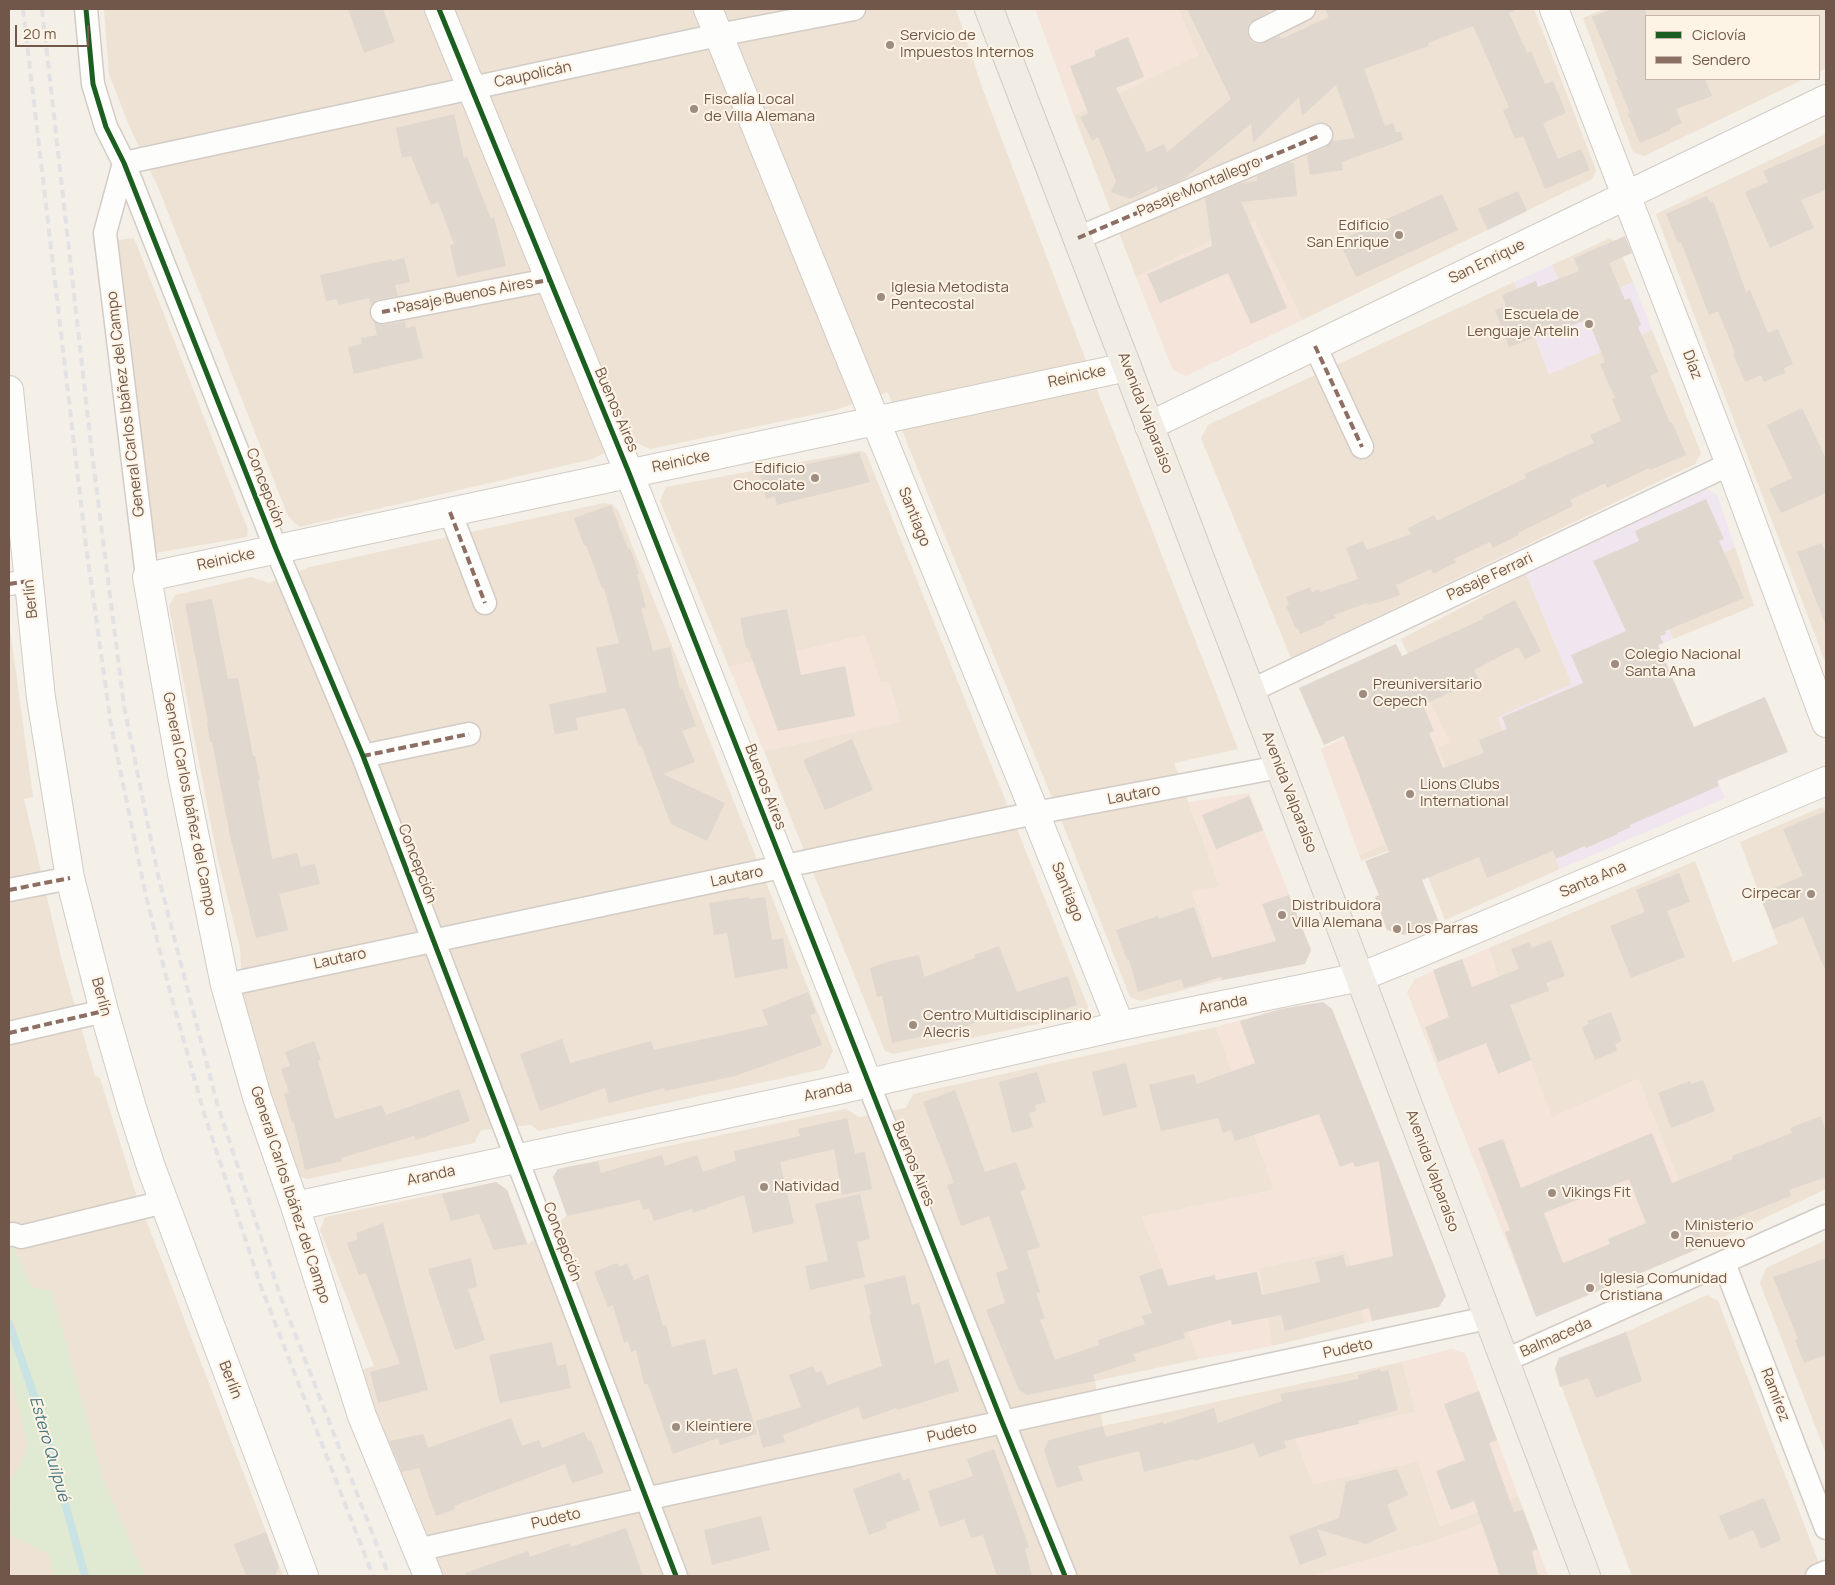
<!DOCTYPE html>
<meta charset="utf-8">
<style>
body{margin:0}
#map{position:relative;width:1835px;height:1585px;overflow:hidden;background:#f4efe7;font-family:Manrope,sans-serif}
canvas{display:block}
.frame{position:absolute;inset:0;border:10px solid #70574a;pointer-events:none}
.legend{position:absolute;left:1645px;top:15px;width:175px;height:65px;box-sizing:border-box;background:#fef4e6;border:1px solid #c5b5a8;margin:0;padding:6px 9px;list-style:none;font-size:15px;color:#70574a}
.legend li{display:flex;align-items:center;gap:10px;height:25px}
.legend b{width:25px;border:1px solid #c5b5a8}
.scale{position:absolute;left:15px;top:25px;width:74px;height:22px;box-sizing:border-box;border:2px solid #70574a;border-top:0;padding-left:6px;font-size:15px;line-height:18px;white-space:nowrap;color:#70574a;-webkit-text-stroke:4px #fef4e6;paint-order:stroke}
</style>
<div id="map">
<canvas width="1835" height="1585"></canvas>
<div class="frame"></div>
<ul class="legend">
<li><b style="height:6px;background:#1b5e20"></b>Ciclovía</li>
<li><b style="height:6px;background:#8d6e63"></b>Sendero</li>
</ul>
<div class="scale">20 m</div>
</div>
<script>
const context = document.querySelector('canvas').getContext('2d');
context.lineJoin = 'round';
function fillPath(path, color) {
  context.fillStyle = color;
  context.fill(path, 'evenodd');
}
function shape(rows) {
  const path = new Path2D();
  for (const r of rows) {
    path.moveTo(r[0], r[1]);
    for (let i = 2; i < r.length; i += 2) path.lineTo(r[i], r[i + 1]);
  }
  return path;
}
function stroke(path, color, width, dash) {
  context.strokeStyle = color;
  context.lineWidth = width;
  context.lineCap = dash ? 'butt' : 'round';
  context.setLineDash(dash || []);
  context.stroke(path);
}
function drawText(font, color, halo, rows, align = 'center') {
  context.font = font + ' Manrope,sans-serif';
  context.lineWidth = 4;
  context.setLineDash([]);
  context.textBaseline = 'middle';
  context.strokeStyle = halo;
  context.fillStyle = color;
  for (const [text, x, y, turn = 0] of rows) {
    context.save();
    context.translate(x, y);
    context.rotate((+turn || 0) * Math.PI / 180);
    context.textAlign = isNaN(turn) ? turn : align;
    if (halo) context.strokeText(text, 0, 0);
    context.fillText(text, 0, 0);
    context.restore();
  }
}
const residential = shape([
 [104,9,956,9,983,90,1101,400,1238,749,1174,763,1220,887,1192,892,1208,936,1196,941,1209,983,1141,1001,1130,997,1070,842,909,448,888,392,835,410,650,449,633,441,589,460,299,527,288,516,158,187,130,128,109,74],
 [1178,9,1534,9,1596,170,1592,179,1302,320,1254,221,1136,277,1074,115,1198,55],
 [1604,9,1826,9,1826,68,1819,72,1819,16,1646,16,1646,79,1804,79,1644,156,1633,152,1583,18],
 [1826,134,1826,664,1656,214],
 [134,238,248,530,247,537,155,553,150,549,118,240],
 [1610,238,1617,244,1633,282,1571,311,1552,265],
 [1514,282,1549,374,1652,330,1701,453,1695,464,1291,658,1201,438,1208,425],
 [860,451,866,453,1027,854,1088,1007,1086,1014,893,1054,885,1051,764,751,900,722,889,682,881,683,865,635,729,667,660,501,666,487],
 [604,503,612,504,618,510,833,1051,824,1069,539,1131,531,1125,481,1130,474,1143,307,1179,298,1176,268,1089,244,1011,240,949,217,855,169,606,175,595,251,577,269,583,310,567],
 [1735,547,1754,606,1673,639,1651,587],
 [1526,574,1572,684,1498,718,1560,869,1445,920,1414,841,1361,861,1359,855,1462,812,1438,747,1449,742,1401,639],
 [9,621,33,797,24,799,61,957,95,1076,100,1078,135,1191,283,1576,9,1576],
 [1822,807,1826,810,1826,1189,1705,1246,1638,1079,1552,1118,1498,977,1489,948,1695,861,1733,962,1778,944,1740,842],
 [1216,1027,1274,1190,1142,1217,1199,1359,1095,1381,1103,1426,1402,1362,1416,1412,1296,1438,1313,1484,1418,1461,1440,1526,1518,1496,1523,1509,1435,1541,1310,1576,435,1576,353,1372,374,1366,320,1230,325,1217,496,1182,507,1190,528,1244,567,1216,553,1177,558,1169,846,1109,859,1117,906,1108,913,1094],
 [1826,1240,1826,1454,1760,1283,1766,1268],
 [1347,1250,1365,1323,1272,1346,1259,1268],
 [1707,1295,1718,1301,1824,1576,1632,1576,1555,1369,1559,1358,1626,1332]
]);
const commercial = shape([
 [1035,9,1178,9,1198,55,1074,115],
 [1254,221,1302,320,1186,376,1173,370,1136,277],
 [865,635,881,683,889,682,900,722,764,751,729,667],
 [1428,697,1450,742,1438,748,1462,812,1359,855,1321,749],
 [1249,793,1311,950,1305,964,1209,983,1196,940,1208,935,1192,892,1220,887,1189,802],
 [1489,948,1498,977,1552,1117,1638,1079,1705,1246,1540,1315,1535,1313,1407,992,1415,979],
 [1323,1002,1332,1009,1391,1159,1409,1312,1365,1323,1347,1250,1259,1268,1272,1346,1199,1359,1142,1217,1274,1190,1216,1027,1281,1009],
 [1451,1349,1465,1353,1518,1496,1440,1526,1418,1462,1313,1484,1295,1438,1416,1412,1402,1362],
 [1523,1509,1548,1576,1310,1576,1435,1541]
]);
const education = shape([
 [1552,265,1571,311,1633,282,1652,330,1549,374,1514,282],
 [1707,489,1717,495,1735,547,1651,587,1673,639,1658,645,1725,798,1560,869,1498,717,1572,684,1526,574]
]);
const green = shape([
 [9,1237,31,1287,52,1291,104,1482,145,1576,54,1576,49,1554,9,1534,11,1482,28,1446,9,1368]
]);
const stream = shape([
 [9,1323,41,1416,85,1576]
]);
const building = shape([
 [348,9,383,9,395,42,364,53],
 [1187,9,1267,9,1269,12,1254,20,1249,23,1247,30,1248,36,1252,42,1260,44,1280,36,1281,39,1329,17,1325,9,1513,9,1514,11,1509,13,1527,53,1531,51,1545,84,1553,81,1566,113,1543,123,1558,159,1581,149,1590,170,1545,189,1523,136,1515,139,1503,110,1509,107,1473,26,1428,43,1429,46,1364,69,1385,126,1393,123,1396,132,1401,132,1403,140,1342,162,1343,170,1310,175,1307,155,1326,147,1332,141,1355,138,1336,85,1302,116,1299,97,1253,143,1251,124,1185,178,1179,181,1158,190,1157,186,1130,199,1111,192,1116,181,1098,137,1092,141,1080,117,1088,113,1070,66,1096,56,1094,51,1128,37,1144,77,1116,88,1147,152,1164,144,1167,152,1231,99],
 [1611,9,1646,9,1646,79,1705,79,1712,96,1676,109,1682,123,1670,128,1671,130,1640,143,1628,114,1630,113,1616,80,1618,80,1592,17],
 [454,114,464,158,467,157,491,219,494,217,506,266,457,277,450,245,454,244,438,202,431,205,411,156,402,158,396,128],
 [1826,144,1826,190,1801,200,1814,228,1770,248,1745,192,1768,182,1763,171],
 [1288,163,1294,163,1297,196,1241,202,1287,308,1251,324,1228,273,1160,303,1147,274,1212,246,1205,198,1241,183,1257,181,1257,176],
 [1518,191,1527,211,1488,230,1478,209],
 [1442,194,1458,230,1356,277,1339,241],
 [1707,196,1710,203,1713,201,1746,292,1750,290,1768,333,1778,329,1793,364,1784,368,1785,373,1764,382,1761,375,1745,382,1733,354,1735,353,1718,311,1709,315,1681,242,1678,243,1666,214],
 [1625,236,1632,253,1609,263,1625,300,1630,298,1641,325,1638,327,1658,372,1650,376,1670,423,1672,422,1686,455,1650,470,1649,468,1607,488,1605,483,1570,500,1573,506,1518,533,1519,535,1493,548,1490,542,1454,559,1456,562,1433,574,1431,569,1396,585,1400,595,1377,603,1377,602,1368,605,1367,603,1334,615,1336,618,1324,622,1325,624,1300,634,1298,628,1296,629,1286,606,1289,605,1286,597,1310,587,1312,592,1319,589,1320,592,1358,579,1346,548,1363,541,1367,550,1411,534,1408,528,1434,515,1437,521,1526,478,1524,474,1594,443,1590,435,1621,421,1612,399,1615,398,1600,364,1605,362,1588,319,1543,337,1542,335,1509,347,1495,310,1506,306,1502,295,1536,281,1538,287,1579,271,1574,258],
 [404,258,410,282,395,285,398,296,379,299,374,302,371,306,369,298,338,305,337,299,326,301,320,275,392,259,392,261],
 [405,321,406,328,415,326,423,358,354,374,348,347,362,344,361,338,377,335,374,322,384,325],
 [1802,408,1826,459,1826,493,1781,513,1769,489,1792,478,1767,425],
 [859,453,870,482,777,505,775,497,766,499,760,474],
 [1706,499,1724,539,1719,541,1744,598,1665,631,1666,634,1660,636,1663,643,1658,645,1694,727,1765,697,1788,752,1717,781,1719,786,1630,825,1631,827,1617,833,1618,834,1586,848,1585,846,1556,859,1553,851,1487,878,1479,857,1422,880,1439,922,1404,935,1387,930,1375,897,1379,895,1365,861,1389,852,1344,736,1324,745,1299,688,1396,644,1402,656,1483,619,1482,617,1515,600,1541,651,1525,659,1518,647,1474,670,1479,679,1423,705,1434,731,1429,733,1443,768,1484,753,1479,740,1507,729,1502,717,1583,683,1571,655,1626,631,1593,561,1639,541,1635,531],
 [611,505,628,549,630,548,639,574,637,575,646,607,641,609,653,651,670,647,680,689,682,688,696,726,682,731,695,762,663,774,725,803,707,841,671,824,641,745,639,746,625,708,576,718,578,730,555,734,549,704,607,692,596,648,619,643,604,588,602,588,586,545,584,546,574,518],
 [1822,543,1826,554,1825,623,1797,552],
 [212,599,228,679,238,678,253,756,255,756,260,780,258,781,272,859,297,853,301,867,315,864,320,884,279,894,288,930,256,938,230,836,212,742,210,742,207,723,208,722,185,604],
 [787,609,801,675,845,666,855,716,778,731,748,648,746,648,740,618],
 [852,739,873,790,825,810,803,760],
 [1249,796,1263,830,1216,849,1202,815],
 [1826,811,1826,972,1803,917,1773,929,1759,894,1803,876,1783,829],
 [1679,873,1690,902,1667,911,1685,957,1631,978,1610,926,1645,912,1636,890],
 [1289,895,1311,950,1305,964,1222,980,1221,977,1184,988,1181,979,1138,992,1129,959,1127,960,1116,930,1158,916,1159,919,1194,907,1212,958,1276,941,1262,904],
 [749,897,749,899,765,897,772,940,783,938,788,968,735,978,727,933,714,935,709,903],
 [1551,940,1565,976,1546,983,1549,991,1510,1005,1531,1060,1498,1074,1486,1043,1438,1062,1425,1027,1449,1017,1433,970,1462,959,1472,987,1519,969,1511,949,1529,942,1532,948],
 [999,946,1017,992,1068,976,1077,1005,1033,1019,1029,1008,999,1020,997,1014,964,1027,892,1043,882,996,877,997,870,968,887,962,919,955,924,977,975,958,974,955],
 [808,992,816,1013,810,1015,822,1045,735,1076,665,1091,664,1088,609,1103,605,1088,540,1111,520,1054,562,1039,570,1063,651,1041,654,1050,768,1025,762,1010],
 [1323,1002,1332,1009,1446,1296,1439,1307,1372,1321,1369,1308,1285,1331,1281,1315,1232,1325,1231,1320,1183,1333,1185,1338,1133,1354,1136,1361,1093,1375,1095,1381,1027,1395,1019,1390,986,1310,1005,1303,996,1273,1008,1269,989,1216,961,1226,947,1185,954,1183,923,1102,955,1090,985,1172,1016,1162,1026,1189,1020,1191,1040,1247,1027,1251,1040,1292,1036,1293,1045,1318,1040,1320,1055,1360,1099,1345,1098,1340,1145,1324,1142,1316,1152,1313,1139,1276,1162,1268,1168,1286,1215,1275,1216,1280,1257,1272,1262,1295,1320,1282,1315,1262,1343,1255,1346,1267,1393,1256,1379,1161,1355,1167,1353,1162,1340,1167,1319,1114,1235,1141,1231,1130,1223,1133,1218,1118,1161,1131,1149,1085,1194,1074,1197,1084,1255,1063,1240,1021,1281,1009],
 [1611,1012,1622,1041,1615,1044,1617,1051,1595,1060,1582,1027,1589,1024,1587,1021],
 [314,1041,321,1060,318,1061,335,1119,382,1105,386,1115,459,1089,470,1121,416,1140,414,1136,341,1158,342,1161,305,1170,294,1123,292,1123,284,1094,289,1092,281,1069,290,1066,285,1052],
 [1126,1063,1137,1107,1103,1116,1092,1072],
 [1037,1072,1046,1102,1035,1105,1036,1111,1029,1113,1033,1127,1012,1133,999,1082],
 [1703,1080,1715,1111,1671,1128,1658,1093,1690,1081,1691,1084],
 [1821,1116,1826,1132,1826,1177,1789,1190,1791,1196,1699,1232,1705,1246,1536,1317,1505,1232,1510,1230,1478,1148,1503,1139,1521,1188,1652,1133,1672,1183,1733,1159,1732,1156,1792,1133,1790,1128],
 [1629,1179,1646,1223,1608,1239,1610,1244,1563,1263,1544,1213],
 [847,1118,855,1154,865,1152,872,1189,842,1195,834,1149,780,1162,794,1223,753,1233,744,1195,693,1213,692,1209,654,1221,649,1208,643,1210,640,1200,567,1216,553,1177,558,1169,598,1161,601,1173,662,1155,665,1166,697,1155,703,1172,736,1161,734,1151,800,1136,798,1129],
 [496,1182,507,1190,527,1244,494,1250,479,1214,451,1221,442,1194],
 [860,1194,870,1239,857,1242,865,1277,810,1290,805,1266,828,1261,815,1204],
 [383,1223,428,1390,378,1403,370,1372,400,1364,366,1273,359,1275,347,1243,358,1239,356,1233],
 [471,1258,477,1287,468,1289,485,1340,455,1350,428,1269],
 [1826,1258,1826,1355,1804,1363,1795,1340,1798,1339,1773,1277],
 [617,1263,619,1267,627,1263,634,1280,648,1274,663,1326,666,1325,672,1347,705,1339,713,1375,737,1368,757,1434,720,1445,718,1438,673,1454,648,1384,644,1384,636,1350,631,1352,628,1341,624,1343,613,1305,608,1307,594,1272],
 [905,1275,912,1305,919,1303,935,1364,948,1359,959,1391,897,1410,896,1408,863,1420,858,1407,783,1435,785,1442,763,1448,756,1421,801,1407,789,1375,813,1366,816,1373,822,1371,827,1385,882,1366,869,1315,871,1315,864,1285],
 [1626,1332,1642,1381,1596,1398,1588,1378,1560,1387,1555,1369,1559,1358],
 [552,1342,557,1366,566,1364,571,1388,500,1403,489,1355],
 [1380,1369,1381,1372,1388,1370,1398,1410,1358,1421,1359,1424,1284,1441,1286,1448,1259,1457,1254,1443,1194,1461,1193,1459,1144,1472,1139,1451,1078,1466,1083,1480,1057,1488,1044,1450,1049,1440,1103,1426,1106,1437,1163,1422,1164,1424,1214,1408,1218,1423,1282,1401,1280,1394,1359,1379,1358,1375],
 [1479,1391,1497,1440,1489,1443,1514,1512,1523,1509,1538,1549,1532,1551,1538,1576,1500,1576,1474,1501,1451,1510,1436,1471,1465,1460,1444,1404],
 [511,1418,522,1446,539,1440,542,1448,584,1432,588,1441,591,1440,604,1473,572,1483,565,1464,454,1506,455,1509,436,1516,419,1468,402,1472,389,1441,423,1434,428,1448],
 [994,1449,1029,1547,1025,1549,1032,1576,997,1576,983,1535,971,1538,964,1519,940,1527,928,1491,973,1476,967,1459],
 [1397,1469,1408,1495,1387,1505,1397,1530,1366,1544,1317,1529,1327,1555,1300,1565,1289,1536,1339,1518,1346,1482],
 [900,1472,903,1481,909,1478,920,1510,885,1523,887,1528,869,1535,853,1489],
 [1764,1498,1781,1540,1761,1549,1753,1530,1729,1540,1719,1516],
 [761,1516,770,1550,712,1565,704,1530],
 [626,1528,643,1576,465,1576,465,1573,528,1551,530,1557,569,1543,571,1547],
 [266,1532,279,1567,275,1575,270,1576,246,1576,234,1544]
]);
const minor = shape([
 [86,9,93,84,106,127,124,163,276,549,363,756,676,1576],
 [1260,31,1304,9],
 [124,163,718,35,854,9],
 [124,163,105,233,147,577],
 [1078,238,1321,135],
 [382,312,548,280],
 [1315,346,1362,447],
 [450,512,485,603],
 [9,584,29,581],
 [1250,691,1730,464],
 [363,756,469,734],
 [9,890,70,878],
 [225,985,1035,813,1279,767],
 [9,1033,104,1011],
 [868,1083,1065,1576],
 [9,1235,13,1234,21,1237,164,1202],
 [1724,1263,1826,1528],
 [1504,1361,1826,1216],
 [417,1550,645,1499,1487,1318],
 [1817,1576,1826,1572]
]);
const tertiary = shape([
 [439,9,629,473,868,1083],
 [708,9,1035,813,1120,1026],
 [1554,9,1730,464,1826,723],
 [1149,426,1826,99],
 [295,1206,838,1090,1120,1026,1360,977,1412,956,1826,781],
 [428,1576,362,1416,295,1206,257,1097,225,985,182,774,147,577,1127,367]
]);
const secondary = shape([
 [9,390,41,698,70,878,104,1011,132,1108,151,1167,304,1576]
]);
const primary = shape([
 [989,9,1127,367,1348,946,1586,1576]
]);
const rail = shape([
 [23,9,86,546,111,725,146,896,169,988,204,1113,260,1284,373,1576],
 [42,9,91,445,124,706,158,875,217,1103,280,1295,389,1576]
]);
const quiet = shape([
 [1078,238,1321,135],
 [382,312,548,280],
 [1315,346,1362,447],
 [450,512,485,603],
 [9,584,29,581],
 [363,756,469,734],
 [9,890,70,878],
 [9,1033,104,1011]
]);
const cycleway = shape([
 [86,9,93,84,106,127,124,163,276,549,363,756,676,1576],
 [439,9,629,473,1002,1422,1065,1576]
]);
const markers = [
 [890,45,5,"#9e8c81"],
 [694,109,5,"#9e8c81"],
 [1399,235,5,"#9e8c81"],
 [881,297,5,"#9e8c81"],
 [1589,324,5,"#9e8c81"],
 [815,478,5,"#9e8c81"],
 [1615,664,5,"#9e8c81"],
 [1363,694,5,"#9e8c81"],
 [1410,794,5,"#9e8c81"],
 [1811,894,5,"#9e8c81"],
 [1282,915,5,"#9e8c81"],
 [1397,929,5,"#9e8c81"],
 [913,1025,5,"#9e8c81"],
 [764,1187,5,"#9e8c81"],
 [1552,1193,5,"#9e8c81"],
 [1675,1235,5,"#9e8c81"],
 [1590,1288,5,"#9e8c81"],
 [676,1427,5,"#9e8c81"]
];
const poiNames = [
 ["Servicio de",900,36],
 ["Impuestos Internos",900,53],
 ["Fiscalía Local",704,100],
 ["de Villa Alemana",704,117],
 ["Edificio",1389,226,"right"],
 ["San Enrique",1389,243,"right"],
 ["Iglesia Metodista",891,288],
 ["Pentecostal",891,305],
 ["Escuela de",1579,315,"right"],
 ["Lenguaje Artelin",1579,332,"right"],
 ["Edificio",805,469,"right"],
 ["Chocolate",805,486,"right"],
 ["Colegio Nacional",1625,655],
 ["Santa Ana",1625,672],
 ["Preuniversitario",1373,685],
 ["Cepech",1373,702],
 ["Lions Clubs",1420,785],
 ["International",1420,802],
 ["Cirpecar",1801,894,"right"],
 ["Distribuidora",1292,906],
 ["Villa Alemana",1292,923],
 ["Los Parras",1407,929],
 ["Centro Multidisciplinario",923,1016],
 ["Alecris",923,1033],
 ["Natividad",774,1187],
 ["Vikings Fit",1562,1193],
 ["Ministerio",1685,1226],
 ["Renuevo",1685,1243],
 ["Iglesia Comunidad",1600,1279],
 ["Cristiana",1600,1296],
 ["Kleintiere",686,1427]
];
const streetNames = [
 ["Caupolicán",533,75,-12],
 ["Pasaje Montallegro",1199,187,-23],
 ["San Enrique",1487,262,-26],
 ["Pasaje Buenos Aires",465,296,-11],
 ["Díaz",1692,365,69],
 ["Reinicke",1077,377,-12],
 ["General Carlos Ibáñez del Campo",126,404,-97],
 ["Buenos Aires",616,410,67],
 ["Avenida Valparaíso",1145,413,69],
 ["Reinicke",681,462,-12],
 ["Concepción",265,488,69],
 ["Santiago",914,517,68],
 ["Reinicke",226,560,-12],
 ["Pasaje Ferrari",1490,577,-25],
 ["Berlín",31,599,-96],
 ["Buenos Aires",765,787,69],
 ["Avenida Valparaíso",1289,792,69],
 ["Lautaro",1134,795,-11],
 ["General Carlos Ibáñez del Campo",189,804,79],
 ["Concepción",417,864,69],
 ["Lautaro",737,877,-12],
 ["Santa Ana",1593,880,-23],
 ["Santiago",1067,892,68],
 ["Lautaro",340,959,-12],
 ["Berlín",101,997,75],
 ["Aranda",1223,1005,-11],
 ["Aranda",828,1092,-12],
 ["Buenos Aires",913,1164,68],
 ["Avenida Valparaíso",1432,1171,70],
 ["Aranda",431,1176,-12],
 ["General Carlos Ibáñez del Campo",290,1195,72],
 ["Concepción",562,1242,69],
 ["Balmaceda",1556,1338,-24],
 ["Pudeto",1348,1349,-12],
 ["Berlín",230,1380,69],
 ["Ramírez",1775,1395,69],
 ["Pudeto",952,1433,-12],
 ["Pudeto",556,1519,-13]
];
const waterNames = [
 ["Estero Quilpué",49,1449,74]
];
fillPath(residential, '#ede2d4');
fillPath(commercial, '#f4e4da');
fillPath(education, '#f0e6ef');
fillPath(green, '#e0ead2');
stroke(stream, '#c9e2e4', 8);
fillPath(building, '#e0d7cf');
stroke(minor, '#d3ccc6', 25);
stroke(tertiary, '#d3ccc6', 30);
stroke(secondary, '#d3cbc4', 30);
stroke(primary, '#d3cbc4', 30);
stroke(minor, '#fdfdfb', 22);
stroke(tertiary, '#fdfdfb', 28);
stroke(secondary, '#fdfdfb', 28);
stroke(primary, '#f1ece4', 28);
stroke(rail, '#e3e1e3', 4, [8, 5]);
stroke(quiet, '#8d6e63', 4, [8, 4]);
stroke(cycleway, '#1b5e20', 5);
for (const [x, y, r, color] of markers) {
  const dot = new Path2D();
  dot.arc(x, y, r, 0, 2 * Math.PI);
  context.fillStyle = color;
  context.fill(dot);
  stroke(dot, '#fef4e6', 2);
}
drawText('15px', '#70574a', '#fef4e6', poiNames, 'left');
drawText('15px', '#70574a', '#fef4e6', streetNames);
drawText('italic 16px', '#457882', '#fef4e6', waterNames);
</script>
